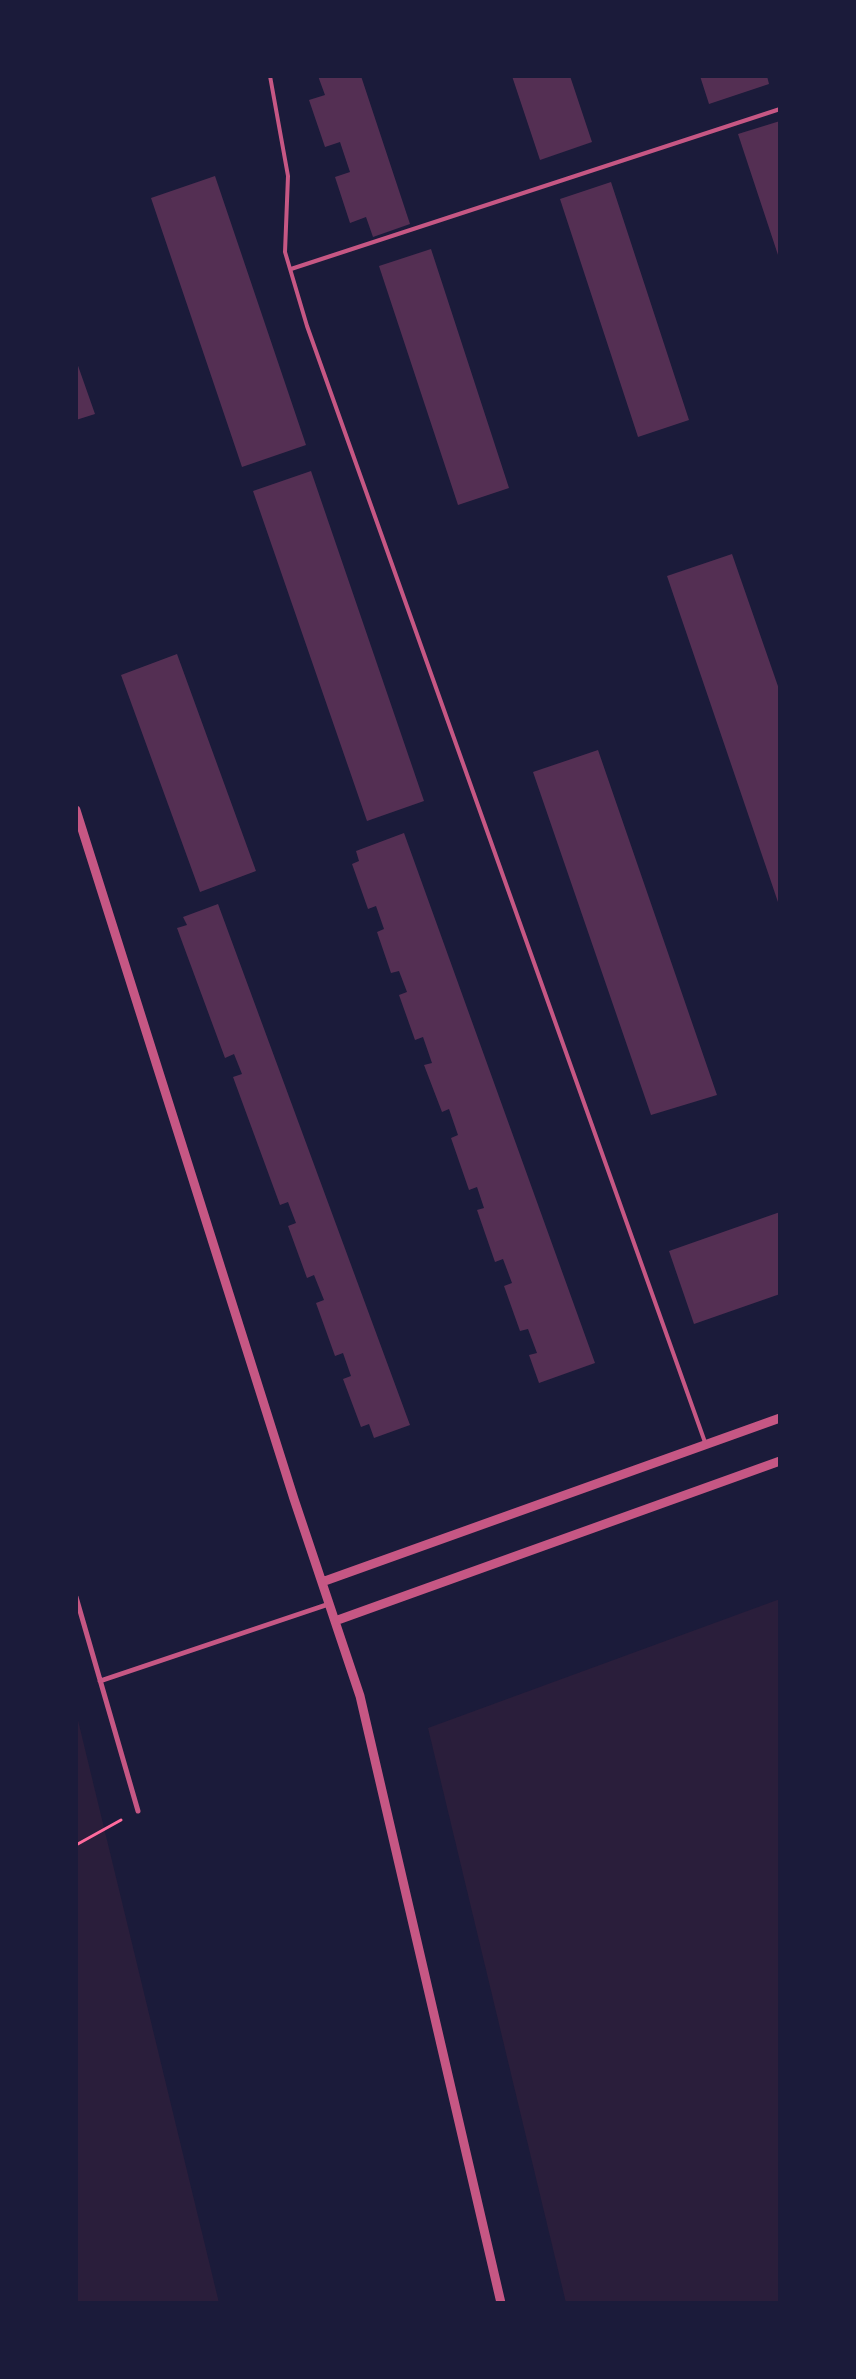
<!DOCTYPE html>
<style>
body{margin:0}
#map{position:relative;width:856px;height:2379px;overflow:hidden;background:#1b1b3a;font-family:Poppins,sans-serif}
canvas{display:block}
.frame{position:absolute;inset:0;border:78px solid #1b1b3a;pointer-events:none}
</style>
<div id="map">
<canvas width="856" height="2379"></canvas>
<div class="frame"></div>
</div>
<script>
const context = document.querySelector('canvas').getContext('2d');
context.lineJoin = 'round';
function fillPath(path, color) {
  context.fillStyle = color;
  context.fill(path, 'evenodd');
}
function shape(rows) {
  const path = new Path2D();
  for (const r of rows) {
    path.moveTo(r[0], r[1]);
    for (let i = 2; i < r.length; i += 2) path.lineTo(r[i], r[i + 1]);
  }
  return path;
}
function stroke(path, color, width, dash) {
  context.strokeStyle = color;
  context.lineWidth = width;
  context.lineCap = dash ? 'butt' : 'round';
  context.setLineDash(dash || []);
  context.stroke(path);
}
const green = shape([
 [780,1599,780,2303,566,2303,428,1728],
 [76,1712,219,2303,76,2303]
]);
const building = shape([
 [318,76,361,76,410,224,373,237,366,217,350,223,335,177,350,172,340,142,325,147,309,100,325,95],
 [512,76,570,76,592,142,540,160],
 [700,76,767,76,769,84,709,104],
 [780,121,780,258,779,258,738,134],
 [215,176,306,445,242,467,151,198],
 [611,182,689,420,638,437,560,199],
 [431,249,509,488,458,505,379,266],
 [76,360,95,414,76,420],
 [311,471,424,801,367,821,253,491],
 [732,554,780,692,779,905,667,576],
 [177,654,256,871,200,892,121,675],
 [598,750,717,1095,651,1115,533,772],
 [404,833,595,1363,539,1383,529,1355,537,1353,528,1329,520,1331,504,1286,512,1283,503,1259,495,1262,477,1210,484,1208,477,1187,469,1190,451,1138,458,1135,449,1109,442,1112,424,1065,432,1063,423,1037,415,1040,399,995,407,992,399,971,391,973,377,932,384,929,376,906,368,909,352,864,359,861,356,851],
 [218,904,410,1425,374,1438,369,1424,361,1427,343,1379,351,1376,343,1353,335,1356,316,1303,324,1300,314,1275,307,1278,288,1226,296,1223,291,1210,288,1202,280,1205,233,1077,242,1074,234,1054,225,1058,177,928,187,925,183,917],
 [780,1212,780,1294,694,1324,669,1251]
]);
const path = shape([
 [76,1845,121,1820]
]);
const service = shape([
 [270,76,288,176,285,252,307,326,706,1445],
 [291,269,780,109]
]);
const minor = shape([
 [76,1597,138,1811],
 [100,1681,329,1604]
]);
const tertiary = shape([
 [76,810,294,1499,360,1696,501,2303],
 [322,1582,780,1418],
 [335,1621,780,1461]
]);
fillPath(green, '#2a1e3b');
fillPath(building, '#542f53');
stroke(path, '#ff6b9d', 3);
stroke(service, '#c65784', 4);
stroke(minor, '#c65784', 5);
stroke(tertiary, '#c65784', 9);
</script>
